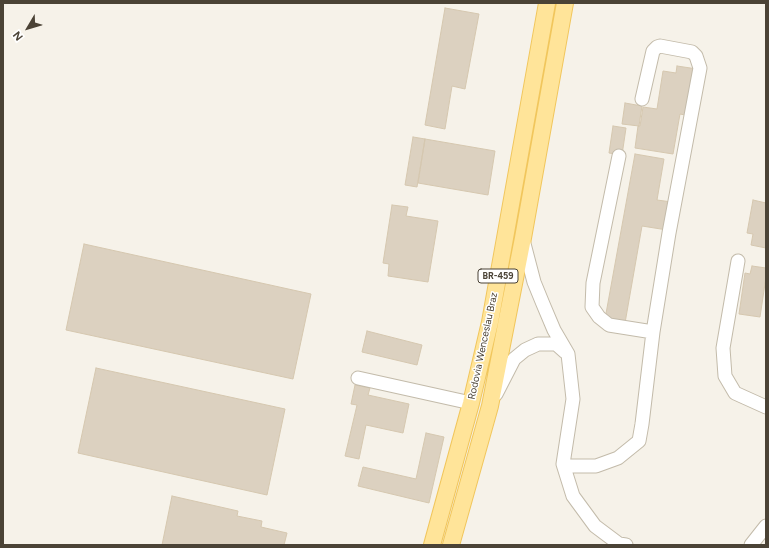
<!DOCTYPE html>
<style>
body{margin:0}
#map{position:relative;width:769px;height:548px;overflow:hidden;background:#f6f2e9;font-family:Figtree,sans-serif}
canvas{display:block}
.frame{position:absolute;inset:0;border:4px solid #4b4336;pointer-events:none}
.north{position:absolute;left:8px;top:8px;width:40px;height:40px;-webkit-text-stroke:3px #fff;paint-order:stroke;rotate:232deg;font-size:11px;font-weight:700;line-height:16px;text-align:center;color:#4b4336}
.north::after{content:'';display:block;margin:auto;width:14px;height:18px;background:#4b4336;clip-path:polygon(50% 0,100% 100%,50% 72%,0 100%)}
</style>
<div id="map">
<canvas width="769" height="548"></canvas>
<div class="frame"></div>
<div class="north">N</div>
</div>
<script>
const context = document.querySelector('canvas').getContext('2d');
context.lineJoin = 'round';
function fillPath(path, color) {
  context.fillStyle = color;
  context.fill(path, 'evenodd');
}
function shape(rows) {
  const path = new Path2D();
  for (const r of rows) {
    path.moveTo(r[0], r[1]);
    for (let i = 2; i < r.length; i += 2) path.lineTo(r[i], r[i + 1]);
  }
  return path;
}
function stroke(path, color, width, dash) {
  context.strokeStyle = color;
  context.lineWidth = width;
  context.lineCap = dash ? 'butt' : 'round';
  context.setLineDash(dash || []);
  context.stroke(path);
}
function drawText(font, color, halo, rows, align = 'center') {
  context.font = font + ' Figtree,sans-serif';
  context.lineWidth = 3;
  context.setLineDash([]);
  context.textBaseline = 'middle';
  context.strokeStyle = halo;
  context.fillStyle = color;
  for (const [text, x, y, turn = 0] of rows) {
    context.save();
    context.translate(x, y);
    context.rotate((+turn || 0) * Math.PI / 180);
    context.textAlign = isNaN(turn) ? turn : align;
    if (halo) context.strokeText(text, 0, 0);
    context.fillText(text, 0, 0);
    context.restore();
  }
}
const building = shape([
 [445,8,479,14,465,89,452,86,445,129,425,125,445,8],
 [677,66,697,69,690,116,680,114,673,154,635,148,638,126,640,126,643,107,657,109,663,71,676,73,677,66],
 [625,103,642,106,639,126,622,124,625,103],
 [613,126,626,128,622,155,609,153,613,126],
 [413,137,425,139,417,187,405,185,413,137],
 [425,139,495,151,488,195,418,183,425,139],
 [635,154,664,159,657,200,672,202,667,230,642,226,625,323,605,319,635,154],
 [753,200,766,203,766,248,751,245,753,234,747,233,753,200],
 [392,205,408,207,406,216,438,221,428,282,388,276,389,264,383,263,392,205],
 [84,244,311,294,293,379,66,330,84,244],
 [752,266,766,268,766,277,760,317,739,314,745,273,750,274,752,266],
 [367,331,422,345,417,365,362,352,367,331],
 [96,368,285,409,267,495,78,453,96,368],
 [355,385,370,388,368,395,409,404,403,433,366,425,359,459,345,456,357,405,351,404,355,385],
 [426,433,444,437,429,503,358,486,363,467,416,479,426,433],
 [172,496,238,511,237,516,262,521,261,527,287,533,284,545,162,545,172,496]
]);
const minor = shape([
 [619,156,593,283,592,307,599,317,609,325,653,332],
 [523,240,534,282,543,304,554,330,568,354,573,399,563,464,573,496,595,526,619,544,626,545],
 [738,261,723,348,725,376,735,393,766,407],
 [358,378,471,403],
 [496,394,514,359,525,350,538,344,556,344,565,352],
 [563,464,569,466,596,466,618,458,639,441,642,424,653,332,669,233,700,68,696,56,692,52,660,46,657,47,653,51,642,99],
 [751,545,766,526]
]);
const major = shape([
 [432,545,471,403,490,322,547,3],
 [451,545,490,406,523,238,565,3]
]);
const shields = [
 [498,276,40]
];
const shieldNames = [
 ["BR-459",498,276]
];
const streetNames = [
 ["Rodovia Wenceslau Braz",483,346,-78]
];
fillPath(building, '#dcd1c0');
stroke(building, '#d5c7af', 1);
stroke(minor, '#c3bbaa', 15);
stroke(major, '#f1c65c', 18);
stroke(minor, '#fff', 13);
stroke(major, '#ffe499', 16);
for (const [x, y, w] of shields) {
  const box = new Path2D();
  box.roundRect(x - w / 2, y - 7, w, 14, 3);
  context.fillStyle = '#fff';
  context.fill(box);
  stroke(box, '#4b4336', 1);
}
drawText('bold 9px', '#4b4336', null, shieldNames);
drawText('10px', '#4b4336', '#fff', streetNames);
</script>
